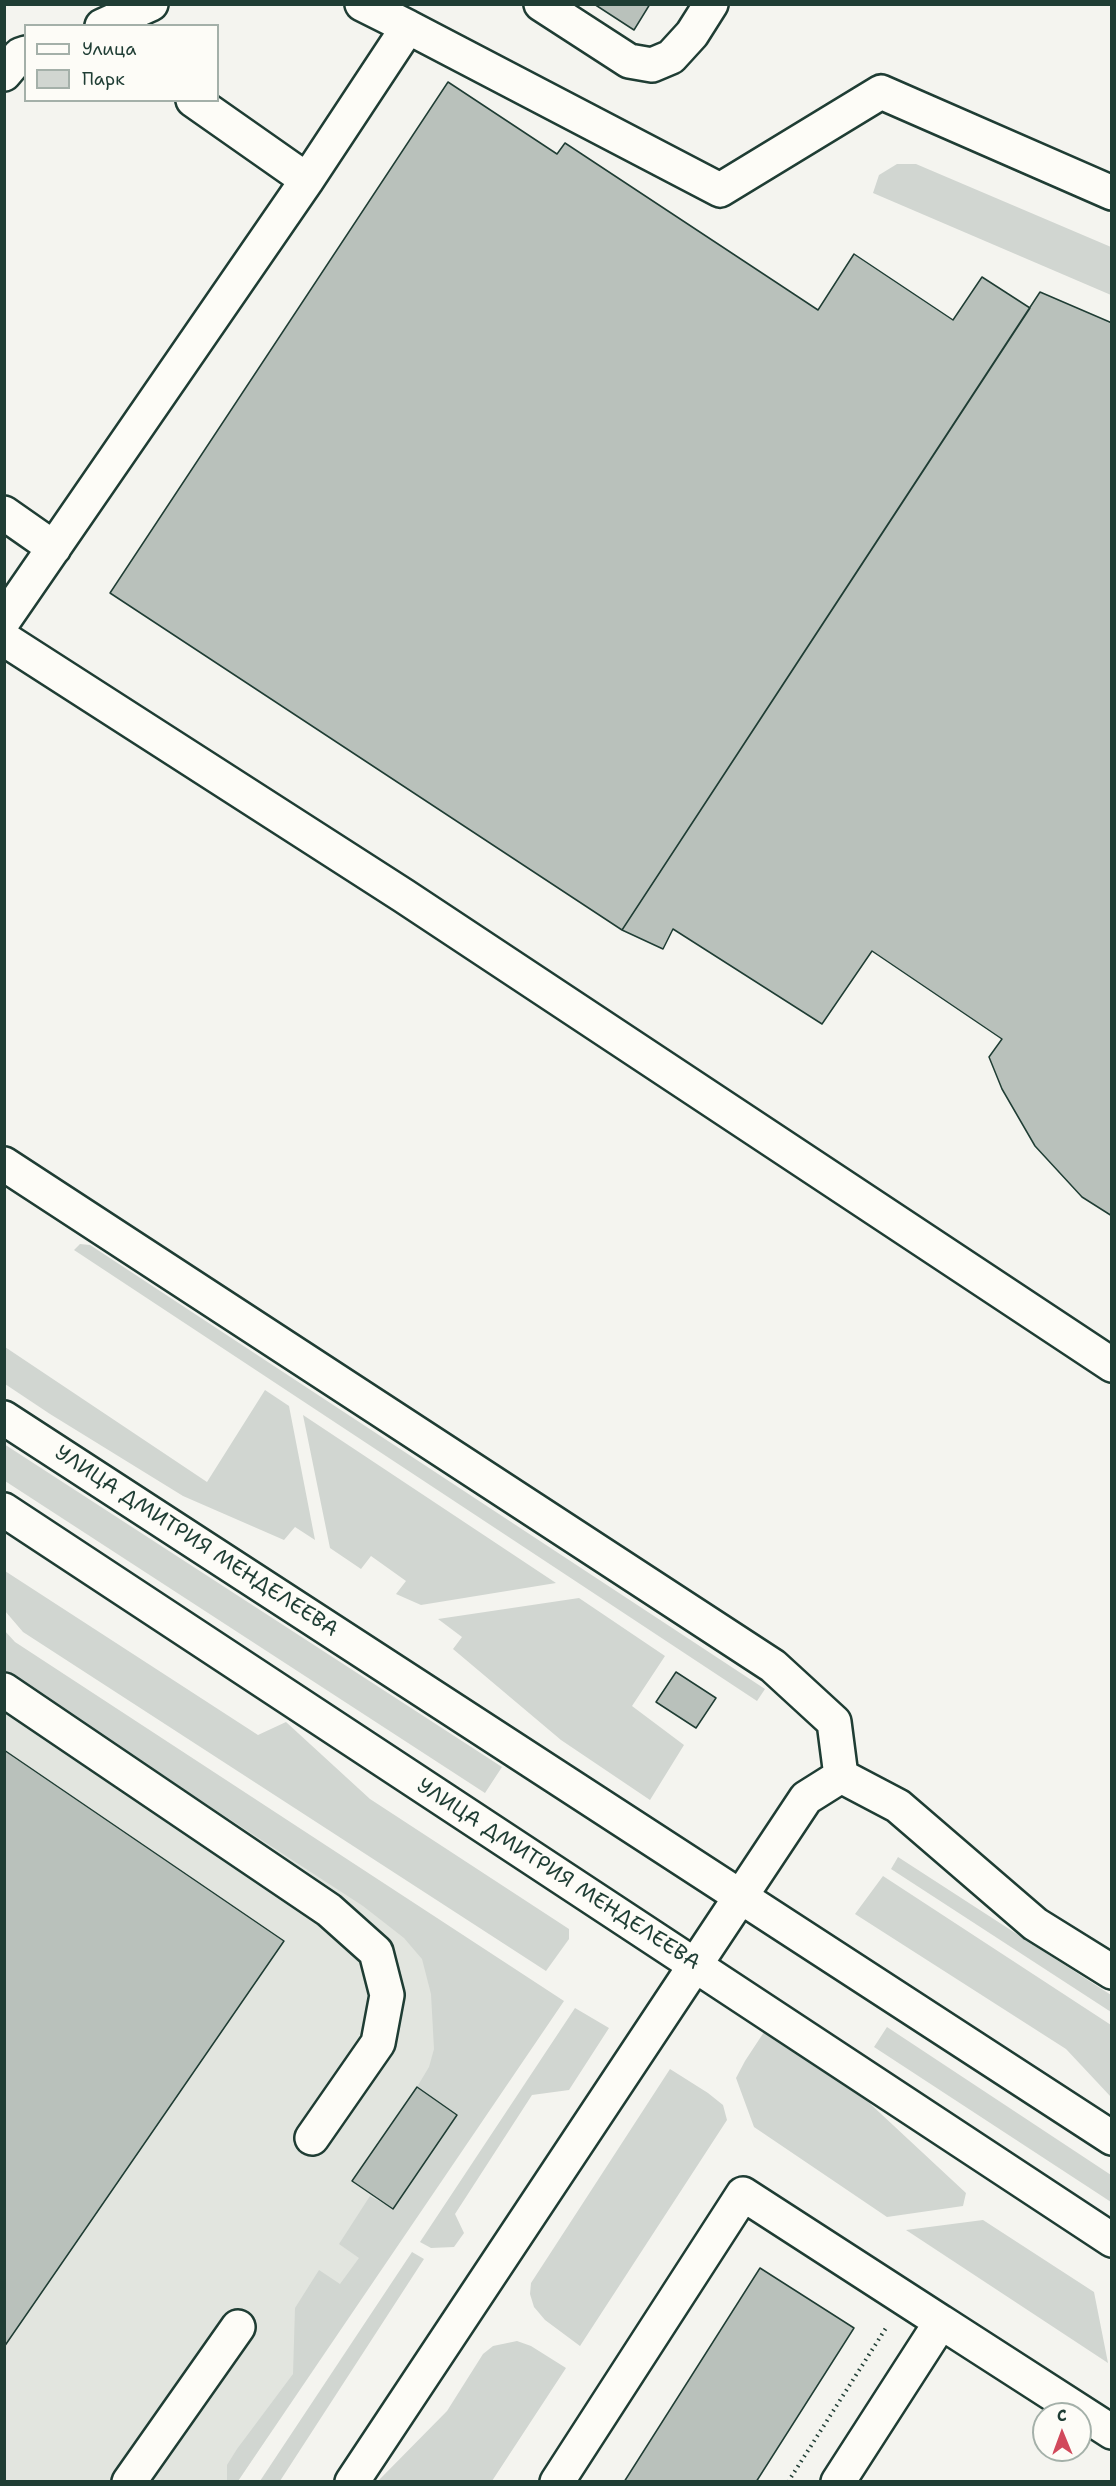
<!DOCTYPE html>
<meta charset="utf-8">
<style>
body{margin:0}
#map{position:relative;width:1116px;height:2486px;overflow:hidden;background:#f4f4ef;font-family:"Shantell Sans",sans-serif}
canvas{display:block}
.frame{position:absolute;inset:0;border:6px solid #1f3d34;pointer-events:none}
.legend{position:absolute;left:24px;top:24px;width:195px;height:78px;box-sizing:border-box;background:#fdfcf7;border:2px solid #a4b0a9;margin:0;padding:8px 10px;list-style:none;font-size:18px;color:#1f3d34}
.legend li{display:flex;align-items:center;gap:12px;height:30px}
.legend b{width:30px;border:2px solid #a4b0a9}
.north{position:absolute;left:1032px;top:2402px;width:60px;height:60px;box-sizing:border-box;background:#fdfcf7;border:2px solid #a4b0a9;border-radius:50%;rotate:359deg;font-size:16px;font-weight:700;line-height:24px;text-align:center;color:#1f3d34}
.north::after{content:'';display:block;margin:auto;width:21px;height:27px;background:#d1495b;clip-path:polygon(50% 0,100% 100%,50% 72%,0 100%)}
</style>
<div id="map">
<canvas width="1116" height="2486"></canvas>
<div class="frame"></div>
<ul class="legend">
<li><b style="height:8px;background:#fdfcf7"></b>Улица</li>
<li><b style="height:16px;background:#d1d6d1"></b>Парк</li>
</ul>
<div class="north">С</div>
</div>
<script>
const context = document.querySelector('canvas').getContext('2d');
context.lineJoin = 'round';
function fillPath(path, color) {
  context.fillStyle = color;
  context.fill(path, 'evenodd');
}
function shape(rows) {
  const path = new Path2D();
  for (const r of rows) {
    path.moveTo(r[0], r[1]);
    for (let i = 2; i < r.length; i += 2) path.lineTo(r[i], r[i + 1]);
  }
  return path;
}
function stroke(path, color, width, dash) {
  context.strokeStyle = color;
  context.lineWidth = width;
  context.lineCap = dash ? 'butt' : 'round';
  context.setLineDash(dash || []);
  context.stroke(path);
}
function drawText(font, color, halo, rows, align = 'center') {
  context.font = font + ' "Shantell Sans",sans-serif';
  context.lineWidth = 4.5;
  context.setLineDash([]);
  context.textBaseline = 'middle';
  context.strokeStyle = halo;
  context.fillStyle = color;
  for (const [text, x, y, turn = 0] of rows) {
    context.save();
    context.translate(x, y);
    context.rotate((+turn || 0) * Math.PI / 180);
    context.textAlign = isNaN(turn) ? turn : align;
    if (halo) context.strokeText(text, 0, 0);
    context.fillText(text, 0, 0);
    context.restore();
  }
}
const built = shape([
 [4,1641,560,2001,238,2481,5,2481]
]);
const green = shape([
 [897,164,916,164,1111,247,1111,295,873,193,879,175],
 [80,1244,90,1245,765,1689,757,1701,74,1250],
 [5,1347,207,1482,265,1390,289,1406,315,1540,295,1527,284,1540,183,1496,50,1414,5,1384],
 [303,1415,556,1583,421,1605,396,1594,406,1581,371,1556,361,1569,330,1548],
 [4,1444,502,1767,485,1793,5,1481],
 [5,1571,258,1735,286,1722,370,1799,569,1929,569,1939,546,1971,23,1632,5,1611],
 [579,1598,665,1656,632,1706,684,1745,650,1800,561,1740,453,1649,462,1637,438,1619],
 [4,1630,15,1642,564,2001,238,2481,227,2481,227,2465,237,2449,293,2374,295,2308,319,2270,340,2284,359,2258,339,2244,370,2196,392,2208,456,2115,417,2087,429,2067,434,2049,431,1994,422,1959,404,1938,363,1906,5,1673],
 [898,1857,1111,1995,1111,2012,891,1869],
 [883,1876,1111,2025,1111,2097,1066,2049,855,1914],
 [575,2008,609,2028,569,2090,532,2095,455,2214,464,2233,454,2247,431,2248,420,2242],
 [887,2027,1111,2175,1111,2202,874,2047],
 [764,2032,865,2099,966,2193,963,2206,887,2217,754,2127,736,2078,745,2061],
 [670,2069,708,2093,723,2105,727,2120,580,2346,545,2320,534,2307,530,2294,531,2283],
 [983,2220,1094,2292,1108,2363,906,2230],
 [412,2252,424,2259,280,2481,260,2481],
 [517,2341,531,2346,566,2368,492,2481,378,2481,447,2411,483,2354,493,2346]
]);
const building = shape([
 [594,4,650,4,634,30,594,4],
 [448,82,557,154,565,143,818,310,854,254,953,320,982,277,1030,308,622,930,110,593,448,82],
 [1040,292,1112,323,1112,1216,1082,1197,1035,1146,1002,1089,989,1057,1002,1039,872,951,822,1024,673,929,663,949,622,930,1040,292],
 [676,1672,716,1698,696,1728,656,1702,676,1672],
 [4,1750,284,1941,4,2347,4,1750],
 [417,2087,457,2115,393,2209,352,2181,417,2087],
 [760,2268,854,2328,756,2482,624,2482,760,2268]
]);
const path = shape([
 [788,2482,886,2328]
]);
const minor = shape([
 [362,4,408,27],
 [541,4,629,61,652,65,671,57,692,34,711,4],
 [102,26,151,4],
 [4,74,20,55,26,53],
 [193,100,307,180],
 [4,513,54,548],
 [4,620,307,180,408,27,720,190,881,92,1112,193],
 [4,639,404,896,1112,1365],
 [4,1164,773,1666,834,1722,841,1776],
 [4,1418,1112,2138],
 [4,1510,1112,2240],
 [4,1690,329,1910,376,1952,387,1995,378,2043,312,2138],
 [841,1776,898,1806,1035,1924,1112,1972],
 [941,2322,1112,2432],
 [129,2482,238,2327],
 [352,2482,806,1798,841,1776],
 [557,2482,743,2194,941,2322,838,2482]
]);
const streetNames = [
 ["УЛИЦА ДМИТРИЯ МЕНДЕЛЕЕВА",196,1542,33],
 ["УЛИЦА ДМИТРИЯ МЕНДЕЛЕЕВА",558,1875,33]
];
fillPath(built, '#e2e5df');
fillPath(green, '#d1d6d1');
fillPath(building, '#b9c1bb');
stroke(building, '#1f3d34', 1.5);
stroke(minor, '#1f3d34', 38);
stroke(path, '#1f3d34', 4, [1.5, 4.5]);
stroke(minor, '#fdfcf7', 33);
drawText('21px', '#1f3d34', '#fdfcf7', streetNames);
</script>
